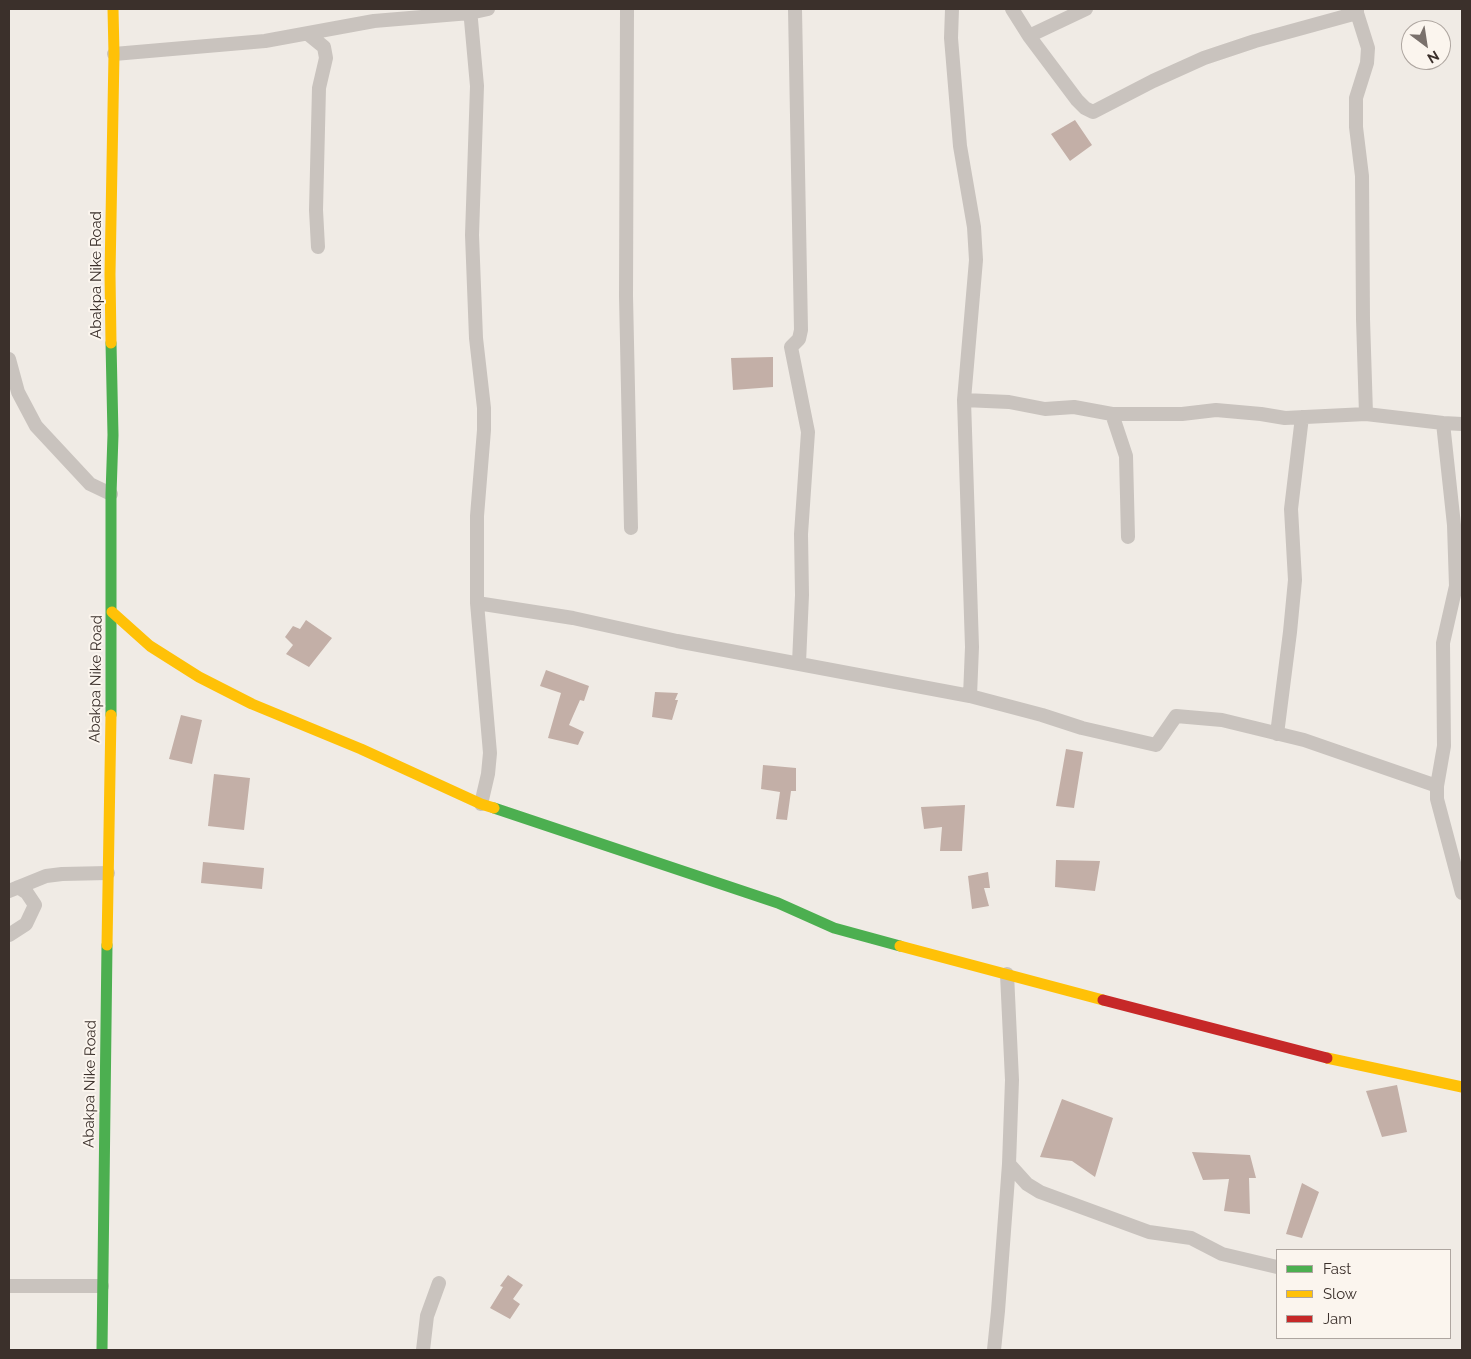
<!DOCTYPE html>
<style>
body{margin:0}
#map{position:relative;width:1471px;height:1359px;overflow:hidden;background:#f0ebe5;font-family:Raleway,sans-serif}
canvas{display:block}
.frame{position:absolute;inset:0;border:10px solid #3b302b;pointer-events:none}
.legend{position:absolute;left:1276px;top:1249px;width:175px;height:90px;box-sizing:border-box;background:#fbf5ee;border:1px solid #aea6a0;margin:0;padding:6px 9px;list-style:none;font-size:15px;color:#3b302b}
.legend li{display:flex;align-items:center;gap:10px;height:25px}
.legend b{width:25px;border:1px solid #aea6a0}
.north{position:absolute;left:1401px;top:20px;width:50px;height:50px;box-sizing:border-box;background:#fbf5ee;border:1px solid #aea6a0;border-radius:50%;rotate:149deg;font-size:14px;font-weight:700;line-height:20px;text-align:center;color:#3b302b}
.north::after{content:'';display:block;margin:auto;width:18px;height:22px;background:#7a716c;clip-path:polygon(50% 0,100% 100%,50% 72%,0 100%)}
</style>
<div id="map">
<canvas width="1471" height="1359"></canvas>
<div class="frame"></div>
<ul class="legend">
<li><b style="height:6px;background:#4caf50"></b>Fast</li>
<li><b style="height:6px;background:#ffc107"></b>Slow</li>
<li><b style="height:6px;background:#c62828"></b>Jam</li>
</ul>
<div class="north">N</div>
</div>
<script>
const context = document.querySelector('canvas').getContext('2d');
context.lineJoin = 'round';
function fillPath(path, color) {
  context.fillStyle = color;
  context.fill(path, 'evenodd');
}
function shape(rows) {
  const path = new Path2D();
  for (const r of rows) {
    path.moveTo(r[0], r[1]);
    for (let i = 2; i < r.length; i += 2) path.lineTo(r[i], r[i + 1]);
  }
  return path;
}
function stroke(path, color, width, dash) {
  context.strokeStyle = color;
  context.lineWidth = width;
  context.lineCap = dash ? 'butt' : 'round';
  context.setLineDash(dash || []);
  context.stroke(path);
}
function drawText(font, color, halo, rows, align = 'center') {
  context.font = font + ' Raleway,sans-serif';
  context.lineWidth = 4;
  context.setLineDash([]);
  context.textBaseline = 'middle';
  context.strokeStyle = halo;
  context.fillStyle = color;
  for (const [text, x, y, turn = 0] of rows) {
    context.save();
    context.translate(x, y);
    context.rotate((+turn || 0) * Math.PI / 180);
    context.textAlign = isNaN(turn) ? turn : align;
    if (halo) context.strokeText(text, 0, 0);
    context.fillText(text, 0, 0);
    context.restore();
  }
}
const building = shape([
 [1075,120,1092,145,1070,161,1051,134],
 [773,357,773,387,733,390,731,358],
 [306,620,332,638,309,667,286,654,293,645,285,637,293,626,300,629],
 [546,670,589,686,584,701,580,700,569,725,584,732,578,745,548,738,561,693,540,686],
 [655,692,678,693,675,700,678,700,672,720,652,717],
 [181,715,202,720,192,764,169,759],
 [1066,749,1083,752,1074,808,1056,806],
 [763,765,796,768,796,791,791,791,787,820,776,819,780,792,761,789],
 [214,774,250,778,244,830,208,826],
 [965,805,962,851,940,851,942,827,924,829,921,807],
 [1056,860,1100,861,1095,891,1055,887],
 [203,862,264,868,262,889,201,883],
 [988,872,990,888,984,888,989,906,972,909,968,876],
 [1397,1085,1407,1132,1382,1137,1366,1091],
 [1062,1099,1113,1118,1095,1177,1072,1161,1040,1157],
 [1192,1152,1250,1155,1256,1178,1249,1178,1250,1214,1224,1211,1229,1179,1203,1180],
 [1302,1183,1319,1192,1302,1238,1286,1234],
 [508,1275,523,1285,513,1299,520,1304,510,1319,490,1308,503,1287,500,1286]
]);
const street = shape([
 [470,9,477,86,472,235,476,338,484,408,484,430,477,516,477,603,490,753,488,774,481,804],
 [627,9,626,296,631,528],
 [795,9,801,330,799,339,791,347,808,432,801,534,802,595,799,663],
 [952,9,951,38,960,146,974,227,976,260,964,400,972,647,970,696],
 [1012,9,1029,36,1077,100,1085,108,1093,112,1153,81,1204,58,1255,41,1357,13],
 [1357,9,1357,13,1368,48,1367,63,1356,98,1356,127,1362,176,1363,319,1366,414],
 [308,34,324,47,326,58,319,88,316,210,318,247],
 [1029,36,1086,9],
 [114,54,265,41,374,21,470,13,488,9],
 [9,359,18,392,36,426,90,484,111,494],
 [964,400,1009,402,1045,409,1074,407,1112,414,1182,414,1216,410,1261,414,1285,418,1366,414,1443,423,1462,424],
 [1112,414,1126,456,1128,537],
 [1443,423,1454,525,1456,586,1443,643,1444,746,1437,786,1437,799,1462,893],
 [477,603,573,618,677,641,970,696,1042,715,1082,728,1156,745,1176,716,1222,720,1304,740,1437,786],
 [1277,734,1290,632,1295,580,1291,509,1302,417],
 [9,891,46,876,62,874,108,873],
 [9,935,26,924,35,905,27,893,18,887],
 [1009,1164,1027,1184,1040,1192,1149,1232,1191,1238,1222,1254,1277,1267],
 [9,1286,102,1286],
 [423,1350,427,1316,439,1283],
 [994,1350,998,1311,1009,1164,1012,1080,1007,974]
]);
const fast = shape([
 [111,715,111,494,113,435,111,343],
 [494,808,778,903,834,928,900,946],
 [102,1350,107,945]
]);
const slow = shape([
 [111,343,110,274,114,54,113,9],
 [112,612,150,646,199,677,252,704,361,749,481,804,494,808],
 [107,945,111,715],
 [900,946,1103,1000],
 [1327,1058,1462,1087]
]);
const jam = shape([
 [1103,1000,1327,1058]
]);
const streetNames = [
 ["Abakpa Nike Road",96,275,-90],
 ["Abakpa Nike Road",96,679,-89],
 ["Abakpa Nike Road",90,1084,-89]
];
fillPath(building, '#c3afa7');
stroke(street, '#c9c3be', 14);
stroke(fast, '#4caf50', 11);
stroke(slow, '#ffc107', 11);
stroke(jam, '#c62828', 11);
drawText('15px', '#3b302b', '#fbf5ee', streetNames);
</script>
